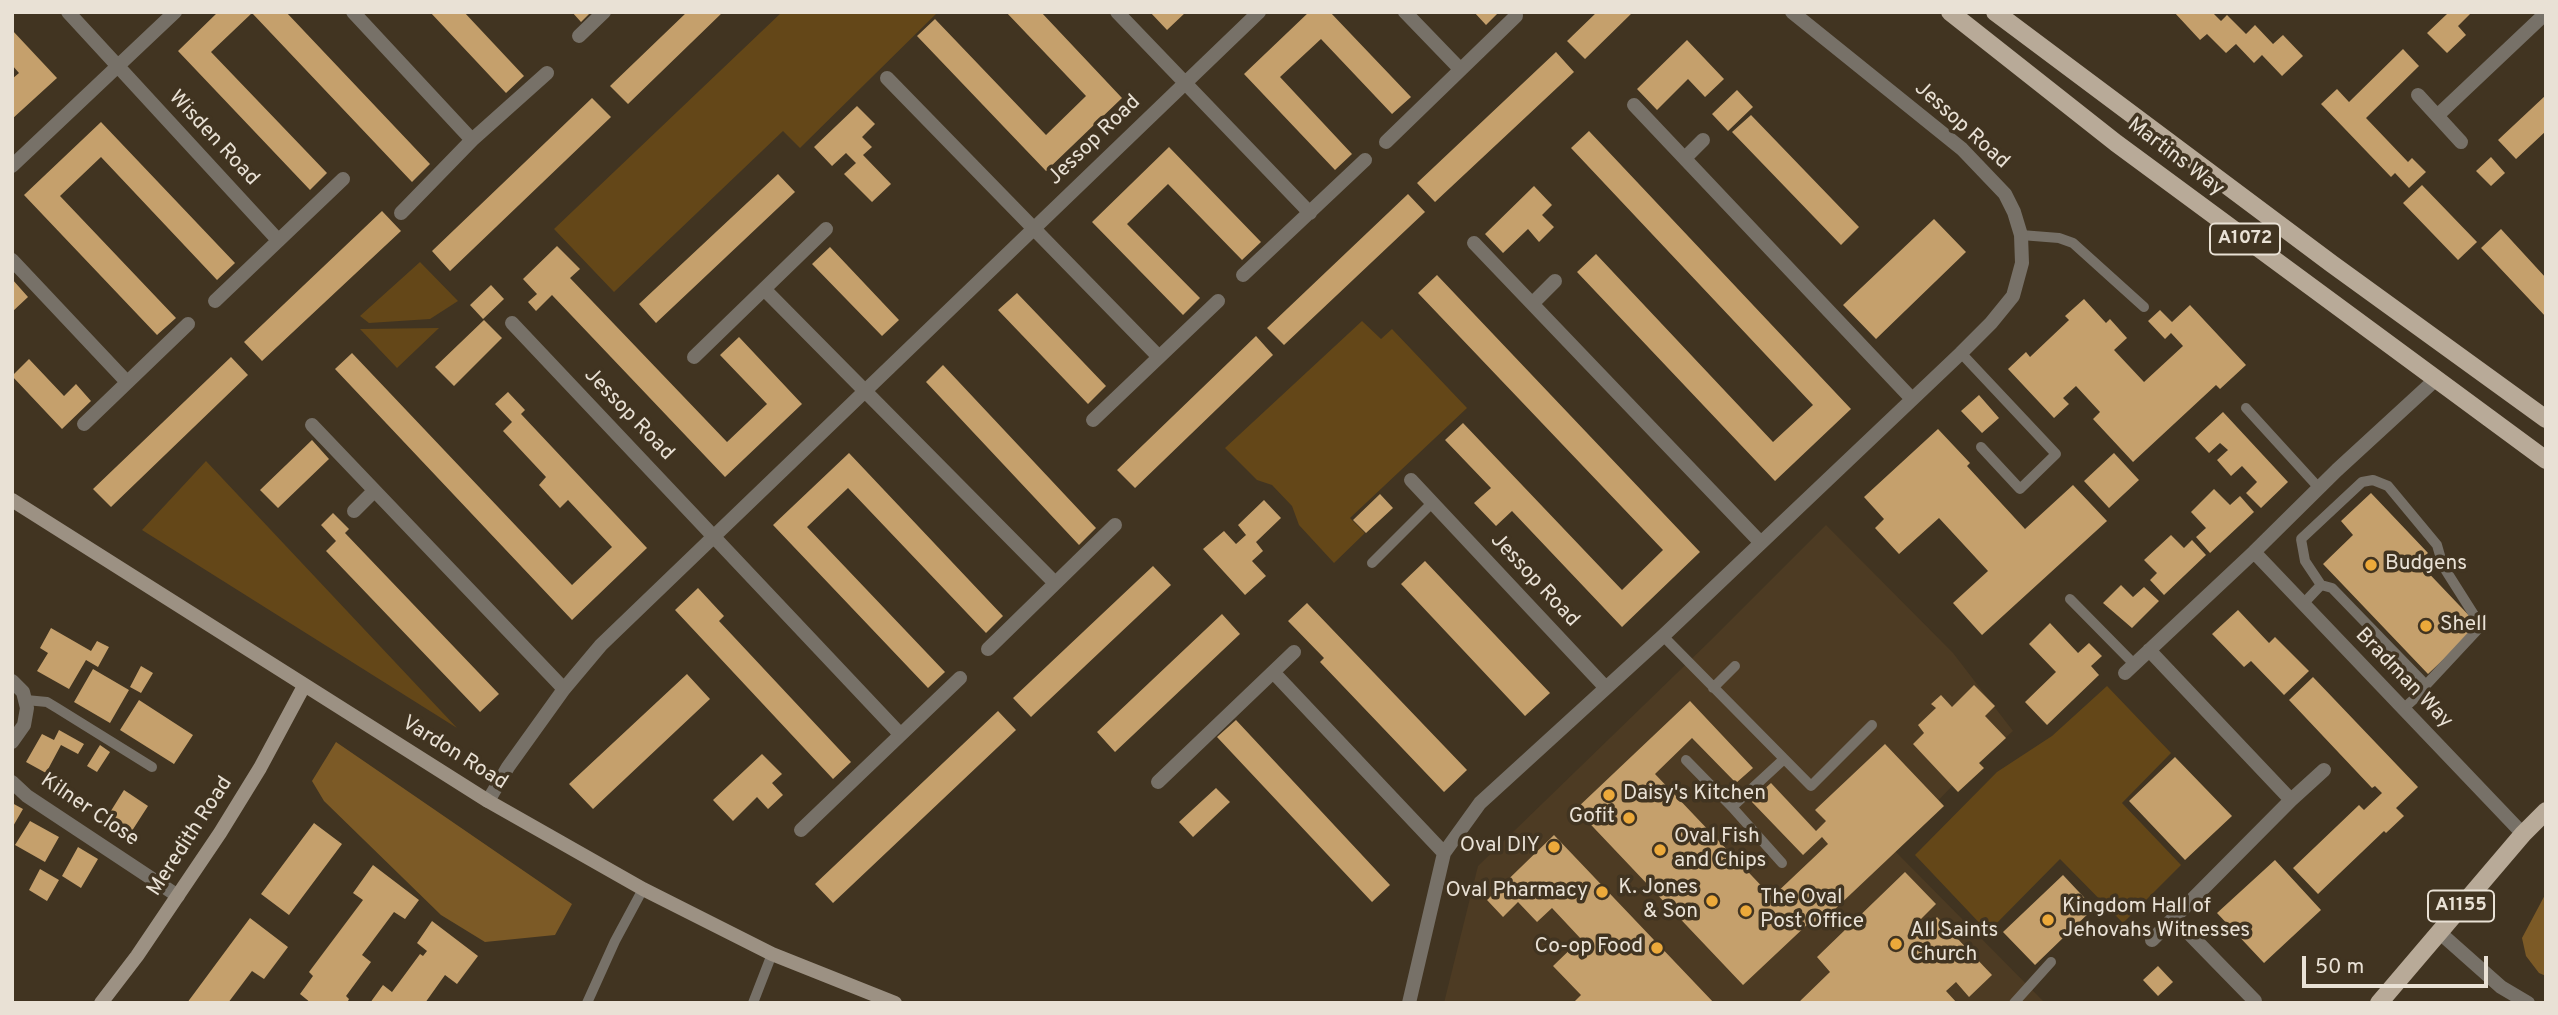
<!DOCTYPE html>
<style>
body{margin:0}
#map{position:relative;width:2558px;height:1015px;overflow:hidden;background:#413421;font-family:Overpass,sans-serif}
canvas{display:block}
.frame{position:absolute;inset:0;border:14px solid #e9e1d5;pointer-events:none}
.scale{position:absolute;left:2302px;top:956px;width:186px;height:32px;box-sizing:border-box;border:4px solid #e9e1d5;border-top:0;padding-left:9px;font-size:21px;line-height:24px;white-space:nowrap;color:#e9e1d5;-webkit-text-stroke:5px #413421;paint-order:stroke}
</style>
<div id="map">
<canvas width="2558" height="1015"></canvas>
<div class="frame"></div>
<div class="scale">50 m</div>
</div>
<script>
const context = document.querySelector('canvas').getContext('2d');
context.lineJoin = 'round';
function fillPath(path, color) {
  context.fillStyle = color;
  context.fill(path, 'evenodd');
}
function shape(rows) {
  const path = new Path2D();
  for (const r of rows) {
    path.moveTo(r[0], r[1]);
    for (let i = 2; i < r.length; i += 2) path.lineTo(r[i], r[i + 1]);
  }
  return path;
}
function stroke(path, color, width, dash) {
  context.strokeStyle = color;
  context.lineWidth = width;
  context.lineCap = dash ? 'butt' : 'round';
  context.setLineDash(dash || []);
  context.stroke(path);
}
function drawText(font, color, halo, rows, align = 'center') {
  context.font = font + ' Overpass,sans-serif';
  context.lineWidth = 7;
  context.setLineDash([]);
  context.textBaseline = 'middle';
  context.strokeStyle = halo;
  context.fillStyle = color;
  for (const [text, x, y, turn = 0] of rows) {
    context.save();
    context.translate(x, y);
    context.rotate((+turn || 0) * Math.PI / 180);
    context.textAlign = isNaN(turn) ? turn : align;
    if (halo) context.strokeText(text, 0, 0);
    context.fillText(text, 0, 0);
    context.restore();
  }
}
const built = shape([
 [1826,525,1953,653,2013,731,1961,777,1892,848,2045,1003,1444,1003,1478,866,1710,641]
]);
const green = shape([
 [782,12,938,12,800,148,783,131,614,292,554,229],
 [420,262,458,301,430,319,369,323,360,316],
 [1362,321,1381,339,1392,329,1467,408,1350,518,1365,533,1334,563,1299,525,1292,506,1272,485,1257,480,1225,448],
 [439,328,397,368,360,329],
 [206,461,457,728,142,530],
 [2107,686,2171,753,2122,803,2181,865,2123,923,2060,859,1988,932,1915,855,1997,772,2052,736]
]);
const forest = shape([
 [336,742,572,904,555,935,485,942,441,915,324,801,312,781],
 [2546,893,2546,976,2539,973,2526,956,2522,938]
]);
const building = shape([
 [218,12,286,12,430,164,412,182,252,13,211,52,327,173,310,190,178,51],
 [430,12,464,12,524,76,506,93],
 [572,12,591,12,581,22],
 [687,12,723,12,628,104,610,86],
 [1006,12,1041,12,1122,98,1046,171,917,36,935,19,1046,135,1086,96],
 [1150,12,1186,12,1167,30],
 [1309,12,1330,12,1411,97,1392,114,1321,39,1280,77,1352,154,1335,170,1244,74],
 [1474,12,1499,12,1486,25],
 [1597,12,1633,12,1585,59,1567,41],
 [2174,12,2212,12,2221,21,2227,15,2246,34,2255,25,2273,44,2283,35,2303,56,2282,76,2262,55,2254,63,2236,44,2226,53,2207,34,2200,40],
 [2445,12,2472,12,2458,26,2466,35,2447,53,2427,33,2447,14],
 [12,30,57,78,12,119,12,79,19,73,12,65],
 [1687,40,1724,79,1705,97,1688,79,1657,110,1637,89],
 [2403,49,2419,66,2366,118,2408,162,2412,158,2426,172,2409,188,2395,173,2391,177,2321,104,2337,89,2349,102],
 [1556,52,1574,72,1435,202,1417,183],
 [1737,90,1753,107,1728,131,1712,114],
 [2546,95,2546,131,2516,159,2498,140],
 [592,98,611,117,450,271,432,251],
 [857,106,875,124,862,137,872,147,863,155,891,184,872,202,844,174,856,163,846,153,832,166,814,147],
 [1751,115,1859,227,1841,245,1732,132],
 [101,122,235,263,217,280,101,157,60,196,176,318,157,335,24,195],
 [1589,131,1851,409,1775,481,1577,272,1596,254,1773,442,1813,405,1571,148],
 [1169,147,1261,242,1242,260,1168,184,1127,224,1200,298,1183,315,1092,222],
 [2491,157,2505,173,2491,186,2476,171],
 [778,174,795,192,656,323,639,304],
 [2422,185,2477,242,2458,260,2403,203],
 [1534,186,1552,205,1542,215,1554,227,1539,242,1528,229,1503,253,1485,234],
 [1408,194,1425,212,1284,345,1267,328],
 [382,211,401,231,262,361,244,342],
 [1934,219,1966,252,1876,339,1843,305],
 [2501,229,2546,278,2546,317,2481,248],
 [557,246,580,269,570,278,727,442,767,404,720,355,739,337,802,404,725,477,552,295,536,311,528,302,537,294,523,279],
 [830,247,899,320,882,336,812,264],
 [1437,275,1700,552,1622,627,1512,511,1496,526,1474,503,1491,488,1445,440,1463,423,1622,590,1663,550,1418,293],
 [12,279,28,297,12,312],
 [491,285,504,299,483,319,470,305],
 [1017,293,1106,386,1088,404,998,310],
 [2084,299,2106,323,2110,319,2127,338,2114,350,2144,382,2183,346,2171,333,2165,339,2148,321,2160,310,2172,322,2190,305,2246,365,2220,389,2216,385,2133,462,2093,419,2100,412,2076,386,2063,398,2069,404,2054,418,2008,369,2026,352,2030,357,2069,320,2065,316],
 [484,320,502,338,454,386,435,367],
 [1256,336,1273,355,1135,488,1117,470],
 [352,353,572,585,612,547,568,500,560,508,539,485,546,477,503,431,512,422,495,404,508,392,525,410,521,414,647,548,572,620,335,369],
 [231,357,248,375,111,507,93,489],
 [29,359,64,396,76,384,91,401,62,429,12,376],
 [943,365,1096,528,1079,545,926,382],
 [1979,395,1999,418,1982,433,1961,411],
 [2223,412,2288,482,2261,508,2246,493,2257,482,2242,466,2231,476,2217,460,2228,450,2220,443,2209,453,2195,438],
 [1938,429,1970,463,1967,466,2025,529,2073,485,2107,521,1982,635,1953,603,1988,571,1939,518,1899,554,1875,528,1884,519,1864,497],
 [312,440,329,459,278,508,260,490],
 [849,453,1003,616,986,633,848,488,807,527,945,672,928,688,773,525],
 [2114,453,2139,480,2109,508,2084,481],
 [2214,489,2230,505,2240,496,2254,512,2210,553,2196,537,2206,528,2191,512],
 [2371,493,2428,553,2418,562,2479,626,2428,674,2323,564,2353,535,2341,521],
 [1380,494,1393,508,1366,533,1353,520],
 [1264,500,1281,518,1256,542,1263,551,1252,561,1266,576,1245,595,1203,549,1224,531,1236,544,1246,535,1238,525],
 [333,513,349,529,345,533,499,694,480,712,326,551,336,541,321,525],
 [2171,535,2184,548,2192,540,2206,555,2164,595,2150,580,2157,573,2144,560],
 [1425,561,1550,693,1525,716,1401,584],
 [1153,566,1171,585,1031,717,1013,698],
 [2121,585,2133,597,2144,587,2159,601,2132,628,2103,603],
 [698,588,724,616,719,621,851,762,833,779,675,610],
 [1307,603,1467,770,1444,792,1320,662,1324,658,1288,621],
 [2238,610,2269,643,2275,637,2309,671,2284,695,2251,661,2244,667,2212,634],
 [1222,614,1240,634,1115,752,1097,732],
 [2050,623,2078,653,2089,643,2102,656,2091,666,2099,675,2047,725,2025,702,2056,672,2029,644],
 [51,628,91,651,97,641,109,647,98,667,86,660,69,689,37,671,48,653,40,648],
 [141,666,153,673,141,693,130,687],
 [93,669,129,690,110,723,74,702],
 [687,674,710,699,593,809,569,784],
 [2313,677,2418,787,2396,808,2404,816,2386,833,2384,831,2318,894,2293,868,2359,805,2364,810,2382,793,2375,786,2372,788,2289,700],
 [1974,685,1995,706,1985,716,2006,738,1979,763,1984,768,1958,792,1913,744,1924,733,1918,725,1936,708,1931,704,1941,695,1952,707],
 [139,700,193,735,174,764,120,730],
 [1690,701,1753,768,1736,783,1692,738,1655,774,1772,897,1828,844,1822,837,1803,855,1751,801,1771,783,1816,831,1826,821,1815,810,1885,744,1944,806,1816,927,1810,922,1743,985,1576,809],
 [998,711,1016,730,833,903,815,884],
 [1236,720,1390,885,1372,902,1217,737],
 [59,730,84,744,78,754,61,745,46,773,26,762,42,734,54,740],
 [100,745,110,752,97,772,87,766],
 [762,754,782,774,772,783,783,795,768,809,757,797,733,821,713,800],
 [2175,757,2232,816,2185,860,2129,801],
 [1216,788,1230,802,1193,837,1179,822],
 [124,790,148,806,128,837,104,822],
 [12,803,23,809,12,828],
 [30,821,59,837,45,862,15,845],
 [314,823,342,844,289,915,261,894],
 [1554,835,1714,1003,1573,1003,1581,995,1553,966,1581,939,1552,908,1537,922,1518,902,1503,917,1487,900],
 [78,847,98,859,81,888,62,876],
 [2275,860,2321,910,2264,963,2217,913],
 [373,865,419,900,405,919,394,912,362,955,371,962,346,996,349,999,347,1003,311,1003,300,994,313,976,309,972,363,900,353,893],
 [40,869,59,880,47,901,29,890],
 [1905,872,1936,904,1915,925,1922,932,1937,917,1992,975,1969,997,1956,982,1946,991,1957,1003,1798,1003,1830,972,1817,957],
 [2063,875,2094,908,2035,965,2003,932],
 [250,918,288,947,264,979,252,971,228,1003,187,1003],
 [432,921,478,956,457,984,445,975,425,1003,370,1003,383,985,392,992,420,954,423,956,427,951,417,943],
 [2158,966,2173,982,2158,996,2143,980]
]);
const lane = shape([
 [2021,235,2059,238,2073,243,2144,307],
 [1961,353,2056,454,2020,489,1981,447],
 [2246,408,2319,488],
 [1372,563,1432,503],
 [2321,585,2305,561,2301,539,2362,482,2373,480,2388,486,2437,545,2443,566,2481,626,2426,685],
 [2070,599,2134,664],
 [2303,604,2321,585,2332,588,2426,685,2423,691,2403,709],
 [1663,636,1811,786,1872,725],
 [1713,688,1735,666],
 [26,700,47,702,57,708,152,767],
 [1686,760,1732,807,1782,863],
 [1732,807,1784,759],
 [587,1003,615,941,643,889],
 [753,1003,772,954],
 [2014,1003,2051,962]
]);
const street = shape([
 [68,12,277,239],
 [353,12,472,140],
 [1117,12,1310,213],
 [1405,12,1460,69],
 [579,36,604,12],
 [887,78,1159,357],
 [2418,95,2461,142],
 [1634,105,1912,399],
 [2437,116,2546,13],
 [1386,142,1516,16],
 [1685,158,1703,140],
 [12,166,175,12],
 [401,213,472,140,547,73],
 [1474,243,1761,543],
 [12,260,126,381],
 [1243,275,1365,160],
 [765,290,1054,582],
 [215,301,343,179],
 [1533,303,1555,281],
 [512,323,900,734],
 [694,357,826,229],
 [1093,420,1218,301],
 [84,424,188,324],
 [312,425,564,689],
 [1411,480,1606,688],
 [354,511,374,491],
 [2254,552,2523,834],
 [988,649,1115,525],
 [2149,650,2291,800],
 [1274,673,1444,853],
 [2125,673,2254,552,2337,470,2435,380],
 [12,681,23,692,27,708,24,725,12,742],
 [12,782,27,796,178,896],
 [1158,782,1294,652],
 [488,801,508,767,564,689,601,645,1259,12],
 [801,830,960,678],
 [2174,918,2255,1001],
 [2439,932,2501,987,2528,1003],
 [2152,940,2291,800,2324,770],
 [1409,1003,1444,853,1480,803,1663,636,1961,353,1991,323,2013,296,2022,263,2021,235,2014,212,2005,194,1962,149,1792,12]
]);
const secondary = shape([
 [12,500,488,801,643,889,772,954,895,1003],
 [101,1003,137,956,220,833,260,768,304,686]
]);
const primary = shape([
 [1950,12,2116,143,2546,460],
 [1995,12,2332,264,2546,419],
 [2379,1003,2523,834,2546,811]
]);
const markers = [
 [2371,565,7,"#eca93a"],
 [2426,626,7,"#eca93a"],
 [1609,795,7,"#eca93a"],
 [1629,818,7,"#eca93a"],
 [1554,847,7,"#eca93a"],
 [1660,850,7,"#eca93a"],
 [1602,892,7,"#eca93a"],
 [1712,901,7,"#eca93a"],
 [1746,911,7,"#eca93a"],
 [2048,920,7,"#eca93a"],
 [1896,944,7,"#eca93a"],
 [1657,948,7,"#eca93a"]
];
const shields = [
 [2245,239,70],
 [2461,906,66]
];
const shieldNames = [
 ["A1072",2245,239],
 ["A1155",2461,906]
];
const streetNames = [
 ["Jessop Road",1961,126,42],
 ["Wisden Road",213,139,47],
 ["Jessop Road",1095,141,-44],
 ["Martins Way",2175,158,37],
 ["Jessop Road",628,415,46],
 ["Jessop Road",1534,581,47],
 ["Bradman Way",2403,679,46],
 ["Vardon Road",454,754,32],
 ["Kilner Close",89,811,34],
 ["Meredith Road",191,837,-57]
];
const poiNames = [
 ["Budgens",2385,565],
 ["Shell",2440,626],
 ["Daisy's Kitchen",1623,795],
 ["Gofit",1615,818,"right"],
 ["Oval Fish",1674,838],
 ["and Chips",1674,862],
 ["Oval DIY",1540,847,"right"],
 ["K. Jones",1698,889,"right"],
 ["& Son",1698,913,"right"],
 ["Oval Pharmacy",1588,892,"right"],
 ["The Oval",1760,899],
 ["Post Office",1760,923],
 ["Kingdom Hall of",2062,908],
 ["Jehovahs Witnesses",2062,932],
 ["All Saints",1910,932],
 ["Church",1910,956],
 ["Co-op Food",1643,948,"right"]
];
fillPath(built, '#4d3b23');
fillPath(green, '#644718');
fillPath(forest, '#7c5a26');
fillPath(building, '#c5a06c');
stroke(lane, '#777168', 10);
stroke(street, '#777168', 14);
stroke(secondary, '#9c9183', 14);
stroke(primary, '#b8aa98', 18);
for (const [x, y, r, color] of markers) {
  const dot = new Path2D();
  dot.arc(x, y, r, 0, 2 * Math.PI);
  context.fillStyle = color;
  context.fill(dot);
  stroke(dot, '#413421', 2.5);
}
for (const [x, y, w] of shields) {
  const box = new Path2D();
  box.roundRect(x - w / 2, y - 15.5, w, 31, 5);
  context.fillStyle = '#413421';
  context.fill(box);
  stroke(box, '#e9e1d5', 2);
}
drawText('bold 19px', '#e9e1d5', null, shieldNames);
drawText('21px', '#e9e1d5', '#413421', streetNames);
drawText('21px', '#e9e1d5', '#413421', poiNames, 'left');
</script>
